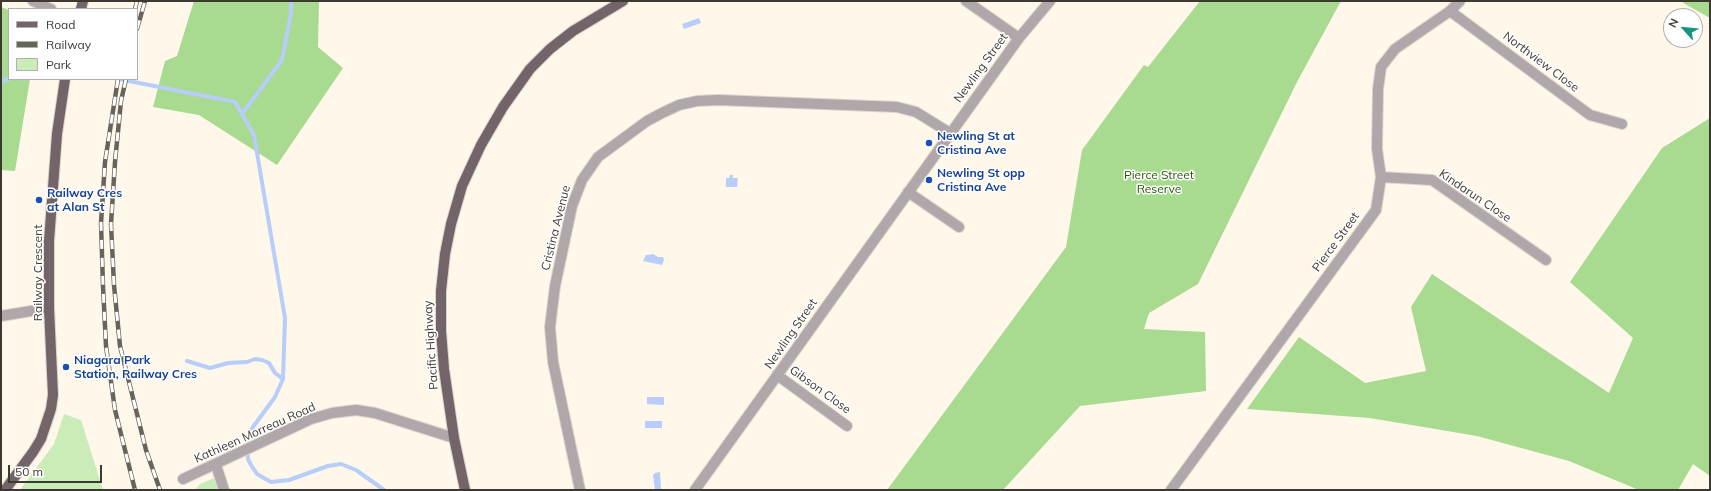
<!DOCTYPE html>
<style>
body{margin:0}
#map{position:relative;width:1711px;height:491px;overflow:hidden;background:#fef7ea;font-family:Mulish,sans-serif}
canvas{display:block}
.frame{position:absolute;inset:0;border:2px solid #3c3932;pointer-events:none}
.legend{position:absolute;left:8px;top:8px;width:130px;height:72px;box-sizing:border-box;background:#fff;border:1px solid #b1b0ad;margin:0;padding:5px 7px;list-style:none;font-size:12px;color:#3c3932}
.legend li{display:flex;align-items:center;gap:8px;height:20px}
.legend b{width:20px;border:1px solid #b1b0ad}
.north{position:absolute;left:1663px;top:8px;width:40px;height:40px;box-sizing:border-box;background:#fff;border:1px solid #b1b0ad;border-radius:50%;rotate:297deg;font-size:11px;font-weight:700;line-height:16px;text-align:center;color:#3c3932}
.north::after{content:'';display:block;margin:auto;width:14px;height:18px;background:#16957d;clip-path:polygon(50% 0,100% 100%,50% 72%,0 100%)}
.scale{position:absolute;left:8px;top:465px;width:94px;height:18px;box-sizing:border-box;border:2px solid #3c3932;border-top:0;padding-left:5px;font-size:12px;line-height:14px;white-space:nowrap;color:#3c3932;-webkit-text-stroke:3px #fff;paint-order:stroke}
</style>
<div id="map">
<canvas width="1711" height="491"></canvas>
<div class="frame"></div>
<ul class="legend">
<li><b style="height:5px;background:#73646a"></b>Road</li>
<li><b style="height:5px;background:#68645c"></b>Railway</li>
<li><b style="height:11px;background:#c9ecb9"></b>Park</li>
</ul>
<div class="north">N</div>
<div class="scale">50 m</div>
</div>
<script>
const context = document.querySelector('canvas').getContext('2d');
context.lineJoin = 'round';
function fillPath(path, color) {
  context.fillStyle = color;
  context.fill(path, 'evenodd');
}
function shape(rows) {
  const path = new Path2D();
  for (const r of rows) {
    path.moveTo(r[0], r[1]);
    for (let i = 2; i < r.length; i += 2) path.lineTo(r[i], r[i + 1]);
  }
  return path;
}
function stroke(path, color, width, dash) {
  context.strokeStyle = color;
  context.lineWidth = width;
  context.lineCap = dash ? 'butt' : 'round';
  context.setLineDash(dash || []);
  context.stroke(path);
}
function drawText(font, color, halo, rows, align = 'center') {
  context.font = font + ' Mulish,sans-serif';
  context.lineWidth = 3;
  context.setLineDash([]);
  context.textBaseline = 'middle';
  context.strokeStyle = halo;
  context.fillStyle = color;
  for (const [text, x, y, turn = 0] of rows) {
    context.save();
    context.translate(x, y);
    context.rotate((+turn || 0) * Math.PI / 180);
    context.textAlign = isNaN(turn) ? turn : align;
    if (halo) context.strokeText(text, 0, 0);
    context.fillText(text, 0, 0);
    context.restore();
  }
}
const green = shape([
 [64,414,81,420,103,490,20,490,54,444],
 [214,478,218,490,195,490,200,484]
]);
const forest = shape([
 [194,1,319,1,318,47,343,68,277,165,199,115,153,107,165,61,177,56],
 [1200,1,1341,1,1297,82,1198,284,1149,313,1144,329,1205,332,1206,391,1080,406,1003,490,887,490,1066,247,1082,150,1144,65,1148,67],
 [1681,1,1710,1,1710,18,1685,4],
 [1,7,9,10,9,79,30,79,15,171,1,170],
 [1710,118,1710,476,1693,464,1678,490,1639,490,1569,461,1477,436,1370,418,1247,409,1299,337,1365,383,1426,371,1411,307,1432,274,1609,393,1633,338,1570,282,1662,148]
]);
const water = shape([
 [699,18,701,23,684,29,682,24],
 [730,175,733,175,733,178,738,178,737,187,726,187,726,178,729,178],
 [653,254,658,257,663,257,664,260,662,265,643,261,646,255],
 [647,397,664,397,664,405,647,404],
 [645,421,662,421,662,428,645,428],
 [660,472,661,489,655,490,653,475,655,473]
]);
const stream = shape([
 [119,79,235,102,254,135,285,318,283,379,275,397,253,427,249,435,247,443,248,459,251,465,257,474,271,482,289,480,328,466,341,464,356,470,384,490],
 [1,81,9,79],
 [242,114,282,60,291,13,291,1],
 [187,361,210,368,228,363,247,362,255,359,262,360,269,363,275,373,283,379]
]);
const minor = shape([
 [33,1,51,9],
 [966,1,1019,38],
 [1450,11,1590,115,1622,124],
 [1381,177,1432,180,1546,260],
 [908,192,959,227],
 [1,316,49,308],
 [777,375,847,426],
 [216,465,224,490],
 [183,479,311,419,332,413,356,410,375,413,454,438],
 [580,490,553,362,550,327,555,286,572,206,582,180,598,157,647,121,662,113,679,105,697,101,718,100,897,107,916,112,950,133],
 [695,490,1019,38,1050,1],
 [1171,490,1376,210,1381,177,1377,149,1378,89,1381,67,1395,49,1450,11,1460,1]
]);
const major = shape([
 [81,9,83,1],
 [5,490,33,452,41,439,51,409,53,395,49,308,49,241,57,134,65,79],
 [465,490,454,438,444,369,441,331,441,291,445,254,451,224,462,186,481,145,503,107,530,69,550,49,573,31,623,1]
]);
const rail = shape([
 [135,9,137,1],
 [137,29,145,1],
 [118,79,105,162,101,223,103,286,106,346,115,410,135,490],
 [126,79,121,101,115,162,111,224,114,285,120,346,146,450,160,490]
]);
const markers = [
 [929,143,4,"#1a4fb4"],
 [929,180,4,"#1a4fb4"],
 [39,200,4,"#1a4fb4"],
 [66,367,4,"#1a4fb4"]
];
const streetNames = [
 ["Northview Close",1541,62,37],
 ["Newling Street",981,68,-54],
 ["Kindarun Close",1475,196,34],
 ["Cristina Avenue",556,228,-76],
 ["Pierce Street",1336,242,-54],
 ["Railway Crescent",38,273,-90],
 ["Newling Street",791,334,-55],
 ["Pacific Highway",431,345,-94],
 ["Gibson Close",820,390,36],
 ["Kathleen Morreau Road",255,433,-24]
];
const transitNames = [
 ["Newling St at",937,136],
 ["Cristina Ave",937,150],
 ["Newling St opp",937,173],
 ["Cristina Ave",937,187],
 ["Railway Cres",47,193],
 ["at Alan St",47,207],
 ["Niagara Park",74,360],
 ["Station, Railway Cres",74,374]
];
const parkNames = [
 ["Pierce Street",1159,175],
 ["Reserve",1159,189]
];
fillPath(green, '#c9ecb9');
fillPath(forest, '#a8da90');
fillPath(water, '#b7cdfa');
stroke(stream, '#b7cdfa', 4);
stroke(minor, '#dbd5c9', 12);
stroke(major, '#dbd5c9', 12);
stroke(minor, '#afa7aa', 10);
stroke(major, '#73646a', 10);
stroke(rail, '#68645c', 4.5);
stroke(rail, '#fff', 3, [9]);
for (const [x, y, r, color] of markers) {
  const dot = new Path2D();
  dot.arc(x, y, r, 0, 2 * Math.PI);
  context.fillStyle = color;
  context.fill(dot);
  stroke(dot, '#fff', 1.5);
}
drawText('12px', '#3c3932', '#fff', streetNames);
drawText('bold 12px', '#164399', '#fff', transitNames, 'left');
drawText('12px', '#295507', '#fff', parkNames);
</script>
